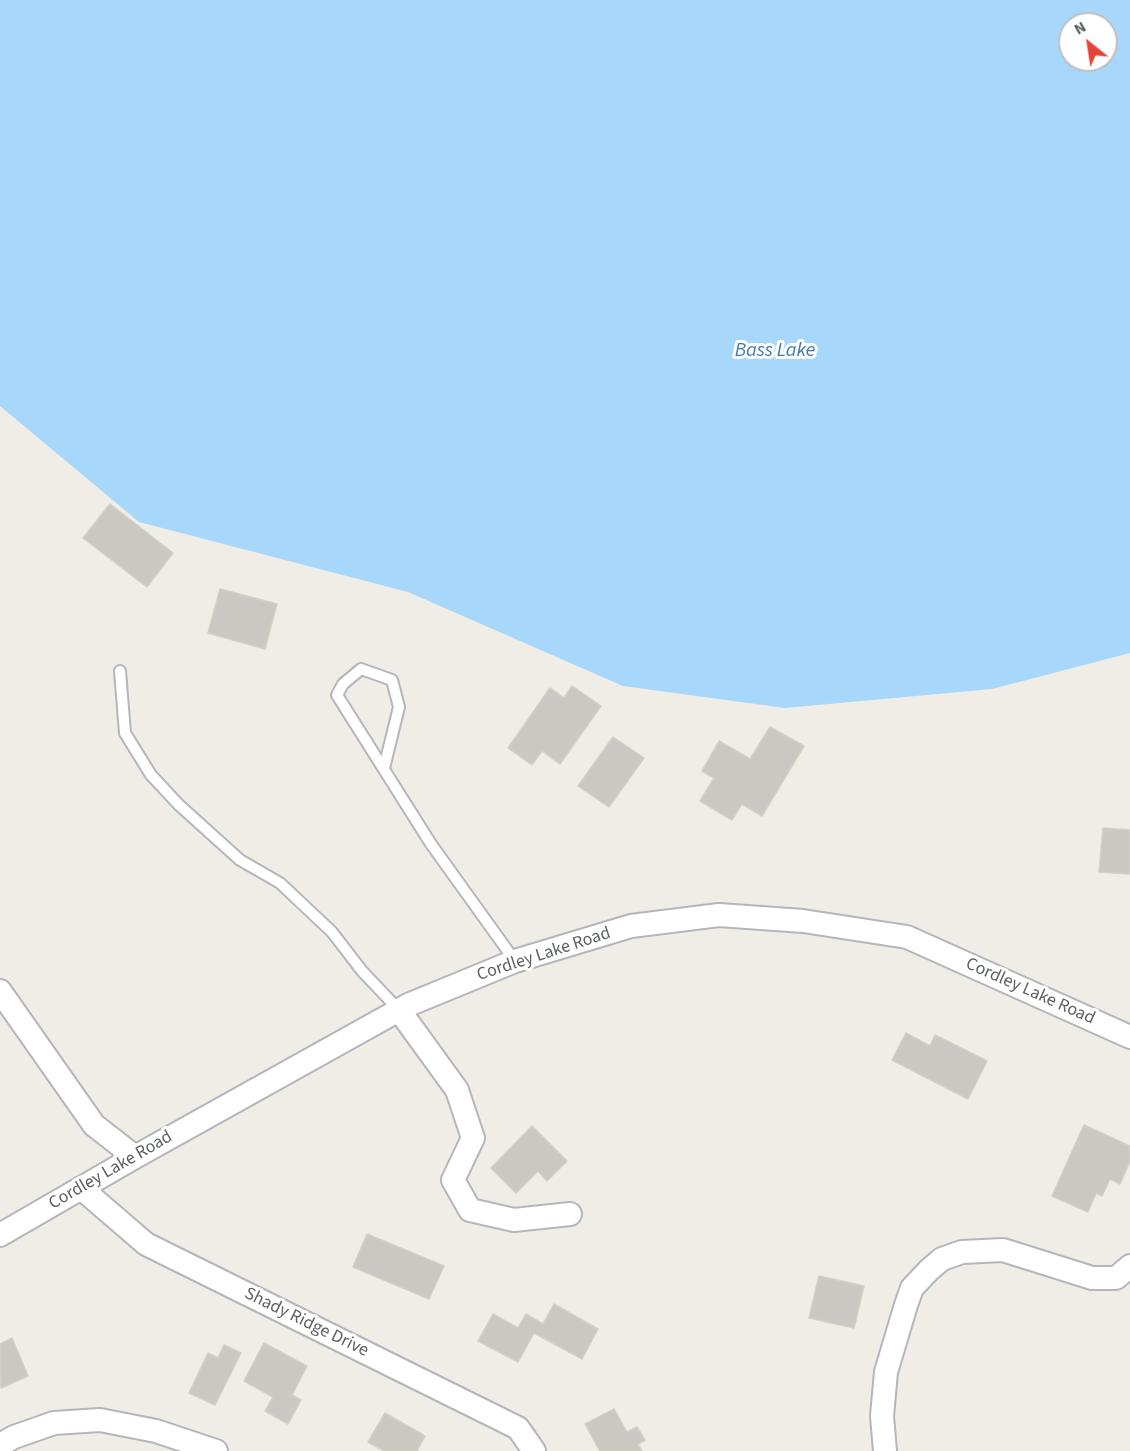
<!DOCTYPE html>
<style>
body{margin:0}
#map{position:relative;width:1130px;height:1451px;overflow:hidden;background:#efede5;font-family:"Source Sans 3",sans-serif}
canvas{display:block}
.north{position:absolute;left:1058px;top:12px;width:60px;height:60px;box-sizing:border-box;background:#fff;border:2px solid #bec0c1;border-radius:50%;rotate:330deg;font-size:16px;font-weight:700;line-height:24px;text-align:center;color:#5d6165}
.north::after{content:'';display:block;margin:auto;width:21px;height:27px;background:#e44536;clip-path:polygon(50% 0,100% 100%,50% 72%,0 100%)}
</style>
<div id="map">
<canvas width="1130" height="1451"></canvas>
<div class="north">N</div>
</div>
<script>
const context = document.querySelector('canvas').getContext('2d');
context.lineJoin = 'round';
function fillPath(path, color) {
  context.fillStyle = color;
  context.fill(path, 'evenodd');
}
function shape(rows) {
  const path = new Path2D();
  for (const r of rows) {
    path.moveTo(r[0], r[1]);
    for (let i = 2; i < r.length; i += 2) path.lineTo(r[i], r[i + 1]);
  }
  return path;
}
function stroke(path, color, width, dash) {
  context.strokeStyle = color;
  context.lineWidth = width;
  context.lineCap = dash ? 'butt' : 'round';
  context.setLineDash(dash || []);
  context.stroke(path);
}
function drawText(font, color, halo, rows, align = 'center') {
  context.font = font + ' "Source Sans 3",sans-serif';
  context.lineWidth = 6;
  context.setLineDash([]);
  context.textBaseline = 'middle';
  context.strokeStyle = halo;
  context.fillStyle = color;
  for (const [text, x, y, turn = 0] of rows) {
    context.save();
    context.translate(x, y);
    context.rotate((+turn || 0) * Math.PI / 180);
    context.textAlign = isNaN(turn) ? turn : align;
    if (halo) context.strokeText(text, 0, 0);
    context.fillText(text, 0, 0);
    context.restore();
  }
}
const water = shape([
 [0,0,1130,0,1130,653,992,689,785,708,623,686,408,592,139,522,0,406],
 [1070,24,1106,24,1106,60,1070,60]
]);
const building = shape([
 [110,504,173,553,147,587,83,538,110,504],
 [220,589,277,604,265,649,208,633,220,589],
 [572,686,601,706,560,764,542,751,532,765,508,748,550,688,564,698,572,686],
 [770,727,804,746,762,816,742,804,732,820,700,801,714,778,702,771,719,741,750,759,770,727],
 [613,737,644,758,609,807,578,786,613,737],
 [1103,828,1130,830,1130,874,1099,872,1103,828],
 [906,1033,930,1046,935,1035,987,1061,968,1099,892,1060,906,1033],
 [1084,1125,1130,1146,1130,1161,1120,1184,1110,1179,1102,1196,1096,1193,1088,1212,1052,1196,1084,1125],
 [532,1126,567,1161,547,1181,538,1171,516,1193,491,1168,532,1126],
 [367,1234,444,1266,429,1299,353,1267,367,1234],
 [819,1276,864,1286,854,1328,809,1318,819,1276],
 [554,1304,598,1329,582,1359,534,1333,518,1362,478,1341,493,1314,518,1328,526,1314,543,1324,554,1304],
 [12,1338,28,1376,1,1388,0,1344,12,1338],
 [264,1343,307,1366,292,1395,301,1400,288,1424,265,1411,273,1397,244,1381,264,1343],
 [224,1345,241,1353,215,1405,189,1393,208,1353,218,1358,224,1345],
 [614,1409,627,1432,637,1427,645,1440,638,1444,642,1451,600,1451,585,1424,614,1409],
 [385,1413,425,1436,417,1451,384,1451,368,1442,385,1413]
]);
const service = shape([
 [120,671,125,733,151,775,179,805,240,860,280,883,332,932,362,971,399,1010],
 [384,768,399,707,392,680,361,669,343,684,337,695,431,844,515,961]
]);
const minor = shape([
 [0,991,94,1125,135,1157],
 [399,1010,457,1090,473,1138,453,1180,470,1210,514,1220,570,1214],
 [81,1188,146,1244,518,1428,534,1451],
 [0,1235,135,1157,408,1005,515,961,631,926,719,915,803,921,907,937,1130,1037],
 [0,1445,14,1437,54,1423,100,1420,156,1431,216,1451],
 [885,1451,882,1416,886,1372,906,1305,912,1288,929,1270,942,1259,962,1252,1003,1250,1092,1278,1116,1278,1130,1266]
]);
const streetNames = [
 ["Cordley Lake Road",544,955,-18],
 ["Cordley Lake Road",1030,992,24],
 ["Cordley Lake Road",111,1171,-30],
 ["Shady Ridge Drive",306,1323,26]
];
const waterNames = [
 ["Bass Lake",775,352]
];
fillPath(water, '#a8d7fc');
fillPath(building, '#cac8c2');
stroke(building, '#d3cfc4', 1.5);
stroke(service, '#b3b6ba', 14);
stroke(minor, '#b3b6ba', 26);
stroke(service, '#fff', 10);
stroke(minor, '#fff', 22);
drawText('18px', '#5d6165', '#fff', streetNames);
drawText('italic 20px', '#4478ae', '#fff', waterNames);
</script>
